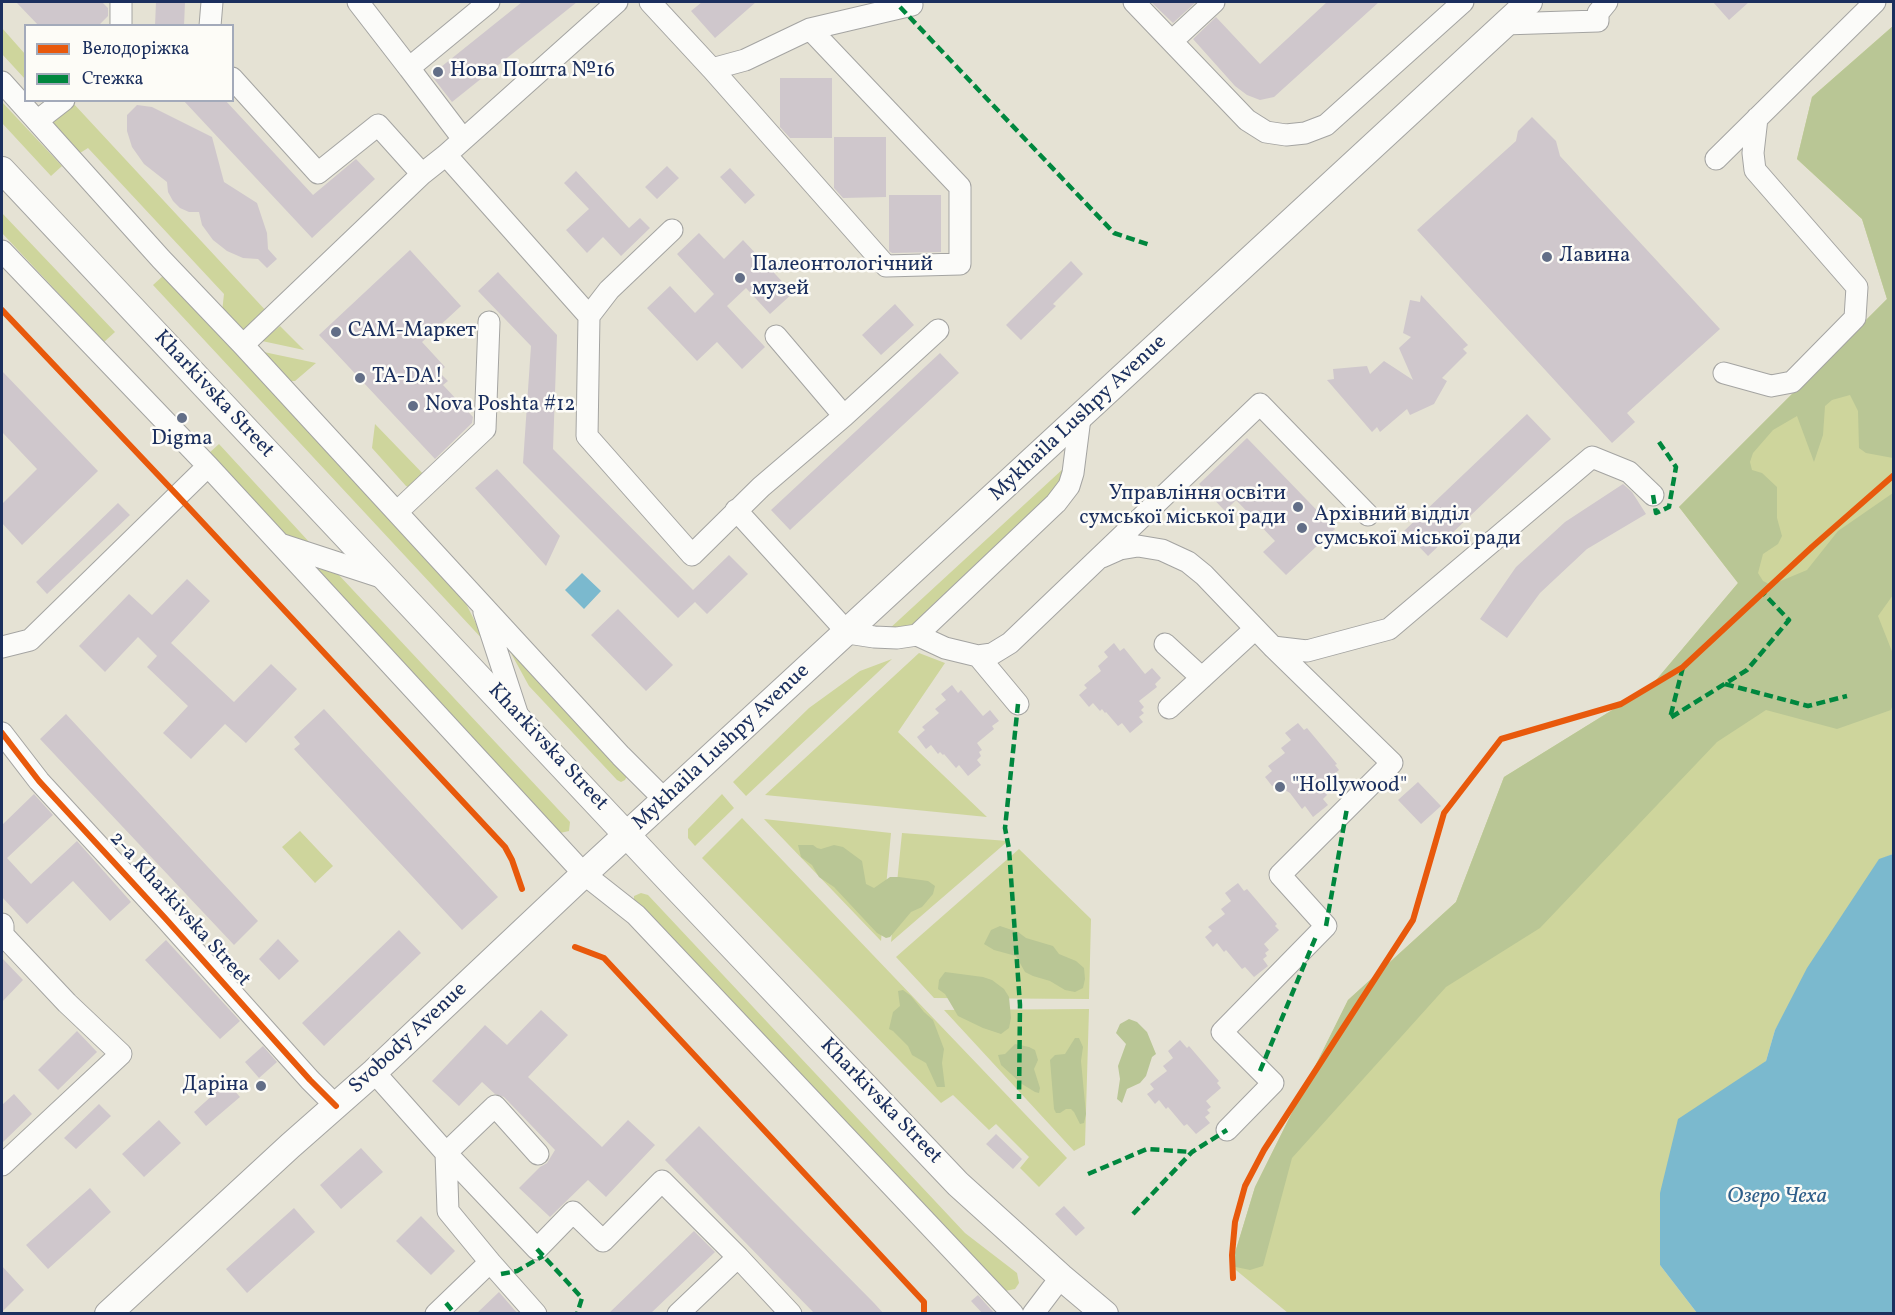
<!DOCTYPE html>
<meta charset="utf-8">
<style>
body{margin:0}
#map{position:relative;width:1895px;height:1315px;overflow:hidden;background:#e5e2d4;font-family:Vollkorn,serif}
canvas{display:block}
.frame{position:absolute;inset:0;border:3px solid #1b2f5e;pointer-events:none}
.legend{position:absolute;left:24px;top:24px;width:210px;height:78px;box-sizing:border-box;background:#fdfcf7;border:2px solid #a3aaba;margin:0;padding:8px 10px;list-style:none;font-size:18px;color:#1b2f5e}
.legend li{display:flex;align-items:center;gap:12px;height:30px}
.legend b{width:30px;border:2px solid #a3aaba}
</style>
<div id="map">
<canvas width="1895" height="1315"></canvas>
<div class="frame"></div>
<ul class="legend">
<li><b style="height:8px;background:#e8590c"></b>Велодоріжка</li>
<li><b style="height:8px;background:#00873e"></b>Стежка</li>
</ul>
</div>
<script>
const context = document.querySelector('canvas').getContext('2d');
context.lineJoin = 'round';
function fillPath(path, color) {
  context.fillStyle = color;
  context.fill(path, 'evenodd');
}
function shape(rows) {
  const path = new Path2D();
  for (const r of rows) {
    path.moveTo(r[0], r[1]);
    for (let i = 2; i < r.length; i += 2) path.lineTo(r[i], r[i + 1]);
  }
  return path;
}
function stroke(path, color, width, dash) {
  context.strokeStyle = color;
  context.lineWidth = width;
  context.lineCap = dash ? 'butt' : 'round';
  context.setLineDash(dash || []);
  context.stroke(path);
}
function drawText(font, color, halo, rows, align = 'center') {
  context.font = font + ' Vollkorn,serif';
  context.lineWidth = 5;
  context.setLineDash([]);
  context.textBaseline = 'middle';
  context.strokeStyle = halo;
  context.fillStyle = color;
  for (const [text, x, y, turn = 0] of rows) {
    context.save();
    context.translate(x, y);
    context.rotate((+turn || 0) * Math.PI / 180);
    context.textAlign = isNaN(turn) ? turn : align;
    if (halo) context.strokeText(text, 0, 0);
    context.fillText(text, 0, 0);
    context.restore();
  }
}
const green = shape([
 [1893,26,1893,854,1879,860,1775,1030,1766,1061,1660,1265,1697,1313,1288,1313,1231,1266,1255,1187,1348,1000,1456,902,1504,777,1651,686,1738,583,1679,507,1887,299,1862,219,1797,159,1812,97],
 [2,28,25,54,25,79,2,54],
 [2,102,62,166,51,176,2,123],
 [73,103,268,313,244,335,222,312,224,294,88,148,80,153,72,152,52,131,55,116],
 [2,213,115,332,104,342,2,233],
 [164,275,459,590,486,643,153,285],
 [280,326,304,350,262,341],
 [259,351,316,363,295,381,287,381],
 [375,424,429,480,412,489,406,486,372,448],
 [219,444,311,544,280,533,208,454],
 [1064,468,1061,488,910,629,888,630],
 [306,561,337,573,570,822,569,831,560,833],
 [501,635,627,776,625,780,621,782,617,780,529,686],
 [919,653,945,663,898,732,987,817,765,795],
 [892,659,746,796,733,782,809,708,860,671],
 [722,794,734,808,695,846,688,838,688,829],
 [742,818,1067,1158,1039,1187,1020,1168,1029,1157,996,1124,989,1130,953,1095,941,1103,702,858],
 [764,819,891,833,881,941],
 [300,831,333,866,315,883,282,847],
 [902,833,1008,841,891,942],
 [1019,849,1091,919,1089,999,934,998,896,957],
 [641,893,648,895,965,1233,1017,1273,1019,1283,1015,1289,1005,1291,634,901,634,896],
 [1089,1009,1085,1145,1074,1151,944,1010]
]);
const forest = shape([
 [1893,26,1893,458,1866,453,1859,448,1858,411,1850,395,1832,400,1825,406,1823,435,1814,462,1797,416,1773,430,1753,453,1750,462,1752,470,1762,473,1777,487,1777,518,1782,536,1778,544,1763,554,1758,573,1763,581,1771,585,1807,570,1838,531,1893,493,1893,595,1878,616,1893,654,1893,704,1891,710,1837,729,1766,710,1717,742,1540,928,1446,987,1292,1158,1263,1266,1250,1270,1231,1266,1255,1187,1348,1000,1456,902,1504,777,1651,686,1738,583,1679,507,1887,299,1862,219,1797,159,1812,97],
 [798,845,813,845,817,848,821,849,834,845,843,847,862,861,866,884,874,888,890,877,899,877,928,881,935,886,933,894,922,907,911,912,890,937,886,938,877,933,834,887,819,877,812,865,801,857],
 [1000,926,1018,932,1026,938,1053,946,1059,954,1076,961,1084,968,1085,979,1083,988,1075,992,1065,990,1050,981,1033,976,1025,972,1016,956,994,950,984,944,991,930],
 [945,972,983,977,992,980,1004,989,1009,997,1011,1018,1009,1028,1001,1034,983,1028,958,1016,945,994,938,989,939,980],
 [903,990,911,996,924,1012,933,1020,944,1049,942,1063,945,1087,937,1087,926,1063,912,1055,908,1046,893,1031,889,1029,893,1012,900,1006,898,991],
 [1129,1019,1137,1022,1147,1032,1156,1054,1152,1057,1146,1076,1140,1083,1127,1089,1122,1103,1117,1099,1120,1079,1118,1066,1126,1044,1116,1033,1120,1024],
 [1075,1038,1079,1038,1083,1047,1081,1061,1086,1114,1084,1123,1080,1124,1074,1112,1071,1109,1066,1109,1060,1113,1056,1113,1054,1109,1050,1060,1055,1055,1065,1054],
 [1015,1044,1029,1047,1035,1050,1038,1060,1034,1069,1040,1088,1039,1093,1035,1092,1022,1084,1001,1065,998,1055,1005,1054]
]);
const water = shape([
 [582,573,601,591,584,609,565,590],
 [1893,854,1893,1313,1697,1313,1660,1265,1660,1193,1678,1119,1766,1061,1775,1030,1807,968,1879,859]
]);
const building = shape([
 [16,2,102,2,108,8,108,16,98,26,39,26],
 [156,2,185,2,184,26,155,26],
 [522,2,577,2,452,102,431,75],
 [702,2,756,2,715,38,691,11],
 [1151,2,1196,2,1173,23],
 [1327,2,1379,2,1274,97,1260,100,1247,95,1235,86,1193,39,1216,17,1260,64],
 [1713,2,1749,2,1729,20],
 [780,78,832,78,832,138,790,138,780,127],
 [183,100,225,100,313,195,356,159,375,179,312,238],
 [137,105,152,107,212,137,224,182,257,203,267,233,268,249,277,259,267,268,258,259,243,258,227,251,213,240,202,225,199,212,189,212,180,208,173,201,168,192,167,182,144,164,132,147,127,131,127,115],
 [1532,117,1556,141,1560,156,1720,329,1627,413,1635,422,1612,443,1417,230,1516,141,1518,131],
 [834,137,886,137,886,197,843,198,834,188],
 [667,166,679,178,657,199,645,187],
 [730,168,755,195,745,204,720,177],
 [576,171,629,228,640,218,650,228,621,256,603,237,587,253,566,230,589,209,564,183],
 [889,195,941,195,941,252,892,253,889,251],
 [699,233,724,259,743,240,793,293,770,314,746,288,727,306,765,347,742,369,717,342,697,361,647,308,670,286,695,313,714,294,677,254],
 [410,250,461,306,422,342,445,367,439,372,448,381,443,385,473,417,472,423,435,459,319,335],
 [1071,261,1083,274,1053,304,1056,306,1021,340,1006,325],
 [498,272,557,335,553,449,693,590,729,555,748,574,707,614,695,602,678,618,523,463,531,346,478,291],
 [1421,295,1468,345,1463,349,1467,353,1442,378,1447,381,1434,404,1410,415,1407,409,1380,432,1377,427,1372,432,1327,380,1334,379,1333,369,1367,366,1370,374,1384,361,1413,380,1399,348,1411,337,1403,333,1410,300,1420,302],
 [895,304,914,325,881,355,862,335],
 [940,353,959,373,790,530,771,510],
 [2,371,98,471,22,545,2,523,2,504,37,469,2,432],
 [1527,414,1551,439,1428,556,1404,531],
 [1247,438,1335,529,1286,575,1263,552,1275,541,1236,500,1225,511,1199,484],
 [497,469,560,536,546,566,475,488],
 [1623,484,1632,492,1646,514,1587,549,1540,593,1507,638,1480,619,1516,567,1565,522],
 [118,503,130,515,47,594,36,582],
 [187,579,210,601,171,643,234,702,271,664,297,689,246,743,225,724,191,759,163,733,188,706,147,667,157,656,138,637,105,672,79,646,129,594,152,615],
 [618,609,673,665,646,691,591,635],
 [1114,643,1120,651,1124,648,1145,674,1152,668,1161,678,1155,684,1157,687,1139,701,1144,707,1141,710,1144,713,1139,717,1143,722,1130,733,1122,723,1118,726,1106,712,1105,713,1102,709,1100,711,1093,703,1089,707,1079,695,1087,688,1084,685,1101,671,1098,666,1108,657,1104,652],
 [952,685,958,693,961,690,983,716,990,710,999,721,992,726,994,729,977,743,982,750,979,752,981,756,977,760,981,765,968,776,959,765,956,768,944,754,943,755,940,752,938,754,931,745,926,749,917,737,925,730,922,727,939,713,935,709,946,700,941,694],
 [324,709,498,897,462,930,294,749,300,744,294,737],
 [66,714,258,921,234,945,40,739],
 [1298,723,1304,730,1307,728,1337,764,1335,765,1339,770,1324,783,1329,789,1325,792,1327,795,1323,799,1328,805,1313,817,1305,806,1302,809,1290,793,1285,790,1284,791,1277,783,1272,786,1265,777,1272,771,1268,766,1285,753,1281,748,1291,740,1285,733],
 [1418,782,1441,806,1421,824,1398,800],
 [34,794,53,815,7,858,31,884,77,841,131,902,110,921,73,881,27,924,2,897,2,825],
 [1238,883,1244,891,1247,889,1277,924,1275,926,1279,930,1264,944,1269,950,1265,953,1267,956,1263,959,1268,966,1254,977,1245,967,1242,969,1226,950,1224,952,1217,943,1213,947,1205,937,1212,931,1208,927,1225,914,1221,909,1231,901,1225,893],
 [399,930,421,953,324,1046,302,1023],
 [278,939,299,961,279,980,259,959],
 [166,940,240,1021,220,1039,145,960],
 [2,958,23,980,2,1002],
 [541,1010,568,1035,528,1077,602,1147,628,1120,655,1145,606,1197,588,1180,550,1217,519,1188,540,1167,547,1163,555,1150,504,1097,495,1094,482,1082,459,1106,432,1081,485,1025,507,1045],
 [77,1031,97,1052,58,1090,38,1070],
 [1180,1040,1187,1048,1189,1046,1219,1081,1217,1083,1221,1088,1206,1101,1211,1107,1207,1110,1210,1113,1205,1117,1210,1123,1196,1134,1187,1124,1184,1126,1168,1107,1166,1109,1159,1100,1155,1104,1147,1094,1154,1089,1150,1084,1167,1071,1163,1066,1173,1058,1168,1051],
 [263,1046,277,1062,259,1078,245,1062],
 [227,1082,240,1097,206,1126,194,1112],
 [14,1094,32,1114,2,1143,2,1105],
 [99,1104,111,1116,76,1149,64,1138],
 [159,1120,181,1143,144,1177,122,1154],
 [699,1126,874,1303,884,1314,815,1314,665,1160],
 [996,1134,1022,1159,1013,1169,986,1144],
 [361,1148,383,1172,341,1209,320,1185],
 [90,1188,111,1212,48,1269,26,1245],
 [1064,1206,1085,1228,1076,1236,1055,1214],
 [294,1208,315,1232,247,1293,226,1269],
 [421,1216,455,1251,431,1275,396,1241],
 [694,1231,715,1252,650,1314,608,1314],
 [2,1266,24,1290,2,1312],
 [499,1292,518,1314,476,1314],
 [978,1295,995,1314,983,1314,971,1301]
]);
const minor = shape([
 [358,2,409,68],
 [650,2,712,69,745,60,810,29,912,5],
 [1134,2,1247,120,1266,132,1286,135,1305,133,1326,125,1463,2],
 [1504,24,1598,21,1598,13,1607,2],
 [121,26,121,2],
 [210,26,212,2],
 [1172,41,1214,2],
 [712,69,886,266,960,264,960,187,810,29],
 [232,78,318,173,378,125,422,174],
 [2,82,161,259,243,345,621,756,665,800],
 [37,121,64,100],
 [463,139,409,68,489,2],
 [446,155,589,316,587,436,692,555,761,487,844,416,938,330],
 [1716,159,1875,2],
 [2,251,208,466,584,874,636,915,1013,1314],
 [589,316,609,290,672,230],
 [776,336,844,416],
 [243,345,422,174,446,155,617,2],
 [1724,373,1771,386,1792,382,1855,318,1857,287,1755,170,1753,153,1757,118],
 [736,510,848,633,874,637,897,638,917,635,945,648,978,656,992,654,1010,643,1260,404,1368,515],
 [397,512,485,429,489,322],
 [283,545,387,579],
 [1102,557,1120,549,1138,546,1162,550,1188,562,1204,575,1273,647,1392,763,1280,875,1326,926,1222,1032,1273,1083,1227,1130],
 [484,612,519,719],
 [917,635,1056,503,1069,486,1073,473,1080,418],
 [1165,644,1202,678],
 [2,647,30,640,208,466],
 [1273,647,1307,651,1389,629,1592,457,1629,472,1653,495],
 [978,656,1018,704],
 [1169,708,1255,629],
 [2,733,39,781,165,918,310,1080,336,1106],
 [2,924,3,926,3,935,67,1003,121,1054,2,1165],
 [374,1072,446,1153,448,1211,490,1262,536,1314],
 [538,1154,495,1106,446,1153,537,1249,573,1212,603,1241,662,1181,738,1257,791,1314],
 [436,1314,490,1262],
 [678,1314,738,1257],
 [1033,1314,1061,1277]
]);
const major = shape([
 [2,170,670,881,958,1184,1061,1277,1105,1314],
 [108,1314,290,1146,374,1072,584,874,1529,2]
]);
const quiet = shape([
 [900,7,1114,233,1150,245],
 [1653,495,1656,513,1669,507,1676,467,1659,442],
 [1683,667,1670,718,1747,670,1789,620,1763,593],
 [1725,684,1808,706,1847,696],
 [1018,704,1005,828,1009,849,1020,1005,1019,1099],
 [1326,926,1347,808],
 [1260,1071,1317,934],
 [1088,1174,1147,1149,1192,1152],
 [1133,1214,1192,1152,1227,1130],
 [537,1249,582,1298,577,1314],
 [501,1274,517,1271,543,1256],
 [446,1303,455,1314]
]);
const cycleway = shape([
 [2,310,177,495,505,847,512,860,522,889],
 [2,733,39,781,165,918,310,1080,336,1106],
 [575,947,604,958,924,1302,924,1314],
 [1233,1278,1232,1255,1235,1222,1245,1186,1264,1150,1413,920,1444,813,1501,739,1621,704,1683,667,1812,547,1894,475]
]);
const markers = [
 [438,72,6,"#626e87"],
 [1547,257,6,"#626e87"],
 [740,278,6,"#626e87"],
 [336,332,6,"#626e87"],
 [360,378,6,"#626e87"],
 [413,406,6,"#626e87"],
 [182,418,6,"#626e87"],
 [1298,507,6,"#626e87"],
 [1302,528,6,"#626e87"],
 [1280,787,6,"#626e87"],
 [261,1086,6,"#626e87"]
];
const poiNames = [
 ["Нова Пошта №16",450,72],
 ["Лавина",1559,257],
 ["Палеонтологічний",752,266],
 ["музей",752,290],
 ["САМ-Маркет",348,332],
 ["TA-DA!",372,378],
 ["Nova Poshta #12",425,406],
 ["Digma",182,440,"center"],
 ["Управління освіти",1286,495,"right"],
 ["сумської міської ради",1286,519,"right"],
 ["Архівний відділ",1314,516],
 ["сумської міської ради",1314,540],
 ["\"Hollywood\"",1292,787],
 ["Даріна",249,1086,"right"]
];
const streetNames = [
 ["Kharkivska Street",213,395,47],
 ["Mykhaila Lushpy Avenue",1079,419,-43],
 ["Kharkivska Street",547,748,47],
 ["Mykhaila Lushpy Avenue",722,748,-43],
 ["2-a Kharkivska Street",179,910,48],
 ["Svobody Avenue",409,1039,-43],
 ["Kharkivska Street",880,1102,46]
];
const waterNames = [
 ["Озеро Чеха",1777,1198]
];
fillPath(green, '#ced59c');
fillPath(forest, '#b9c695');
fillPath(water, '#7bb9ce');
fillPath(building, '#cfc7cc');
stroke(minor, '#a4a4a2', 23);
stroke(major, '#a4a4a2', 28);
stroke(minor, '#fbfbf9', 21);
stroke(major, '#fbfbf9', 26);
stroke(quiet, '#00873e', 4.5, [9, 4.5]);
stroke(cycleway, '#e8590c', 6);
for (const [x, y, r, color] of markers) {
  const dot = new Path2D();
  dot.arc(x, y, r, 0, 2 * Math.PI);
  context.fillStyle = color;
  context.fill(dot);
  stroke(dot, '#fdfcf7', 2);
}
drawText('21px', '#1b2f5e', '#fdfcf7', poiNames, 'left');
drawText('21px', '#1b2f5e', '#fdfcf7', streetNames);
drawText('italic 22px', '#2f5f8a', '#fdfcf7', waterNames);
</script>
